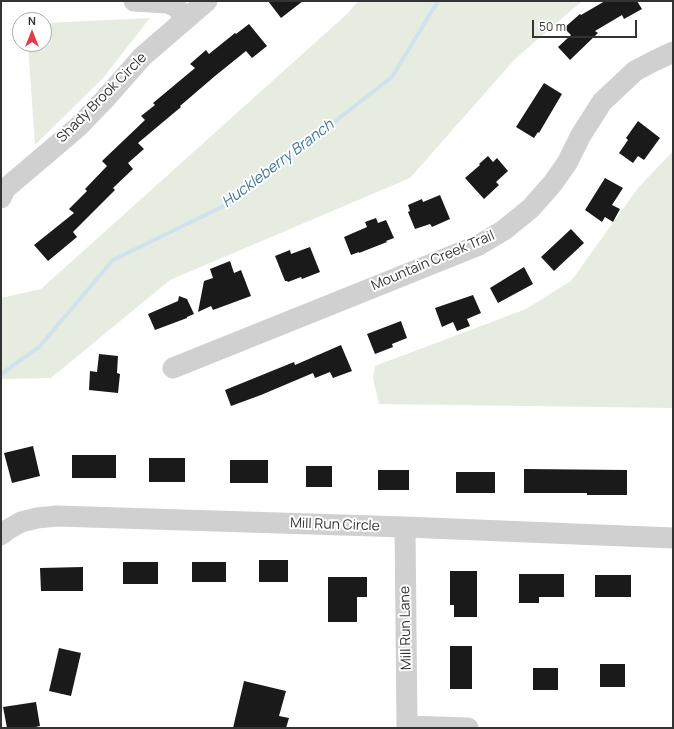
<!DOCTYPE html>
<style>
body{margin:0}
#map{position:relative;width:674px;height:729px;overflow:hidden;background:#fff;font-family:Manrope,sans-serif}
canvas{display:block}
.frame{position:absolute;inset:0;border:2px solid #333;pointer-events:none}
.north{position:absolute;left:12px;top:12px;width:40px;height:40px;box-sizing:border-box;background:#fff;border:1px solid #adadad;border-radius:50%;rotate:0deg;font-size:11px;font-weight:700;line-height:16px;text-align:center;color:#333}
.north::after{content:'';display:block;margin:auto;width:14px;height:18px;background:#e63946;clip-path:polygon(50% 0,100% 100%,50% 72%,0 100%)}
.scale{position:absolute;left:532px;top:20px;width:105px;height:18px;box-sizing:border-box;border:2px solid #333;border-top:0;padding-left:5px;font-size:12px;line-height:14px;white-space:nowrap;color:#333;-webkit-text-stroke:3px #fff;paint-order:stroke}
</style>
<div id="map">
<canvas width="674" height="729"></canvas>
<div class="frame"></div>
<div class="north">N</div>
<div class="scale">50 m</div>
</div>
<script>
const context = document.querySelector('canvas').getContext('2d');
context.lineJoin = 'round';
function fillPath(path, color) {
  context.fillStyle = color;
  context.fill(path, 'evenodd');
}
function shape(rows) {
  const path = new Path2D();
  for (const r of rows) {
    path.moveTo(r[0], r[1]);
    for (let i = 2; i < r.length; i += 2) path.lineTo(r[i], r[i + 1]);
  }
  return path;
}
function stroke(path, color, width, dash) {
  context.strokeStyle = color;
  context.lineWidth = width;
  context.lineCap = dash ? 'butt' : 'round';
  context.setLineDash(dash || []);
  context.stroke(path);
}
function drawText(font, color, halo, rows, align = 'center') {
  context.font = font + ' Manrope,sans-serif';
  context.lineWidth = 4;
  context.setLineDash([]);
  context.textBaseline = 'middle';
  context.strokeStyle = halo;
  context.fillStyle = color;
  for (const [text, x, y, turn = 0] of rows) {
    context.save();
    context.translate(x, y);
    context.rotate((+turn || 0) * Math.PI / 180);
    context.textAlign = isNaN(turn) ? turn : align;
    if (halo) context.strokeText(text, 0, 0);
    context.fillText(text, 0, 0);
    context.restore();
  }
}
const green = shape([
 [358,1,582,1,515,59,410,178,170,280,51,378,1,379,1,298,41,289,347,14],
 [150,18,103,78,35,145,28,44,44,44,44,23],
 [673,151,673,408,379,404,373,378,375,366,526,309,571,281,638,188]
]);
const stream = shape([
 [1,374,39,347,113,260,230,203,392,77,438,1]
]);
const building = shape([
 [268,1,303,1,281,18],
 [605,1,637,1,642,9,624,19,622,15,595,31,598,33,570,60,558,47,571,35,564,28,580,14,581,15],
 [249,24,267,46,252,58,246,51,215,76,180,106,181,107,138,143,144,149,128,163,133,169,113,188,115,190,73,232,77,237,48,261,34,245,74,213,69,209,87,191,85,189,107,166,102,161,145,120,141,116,155,105,153,103,195,68,190,64,206,50,209,54,235,33,236,34],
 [544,83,562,94,539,133,538,132,534,138,516,127],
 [638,121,660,138,644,160,638,156,633,163,619,153,628,140,626,138],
 [488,156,493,162,497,158,508,171,496,182,499,185,484,199,465,178,480,165,479,164],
 [605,178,623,188,612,205,620,209,613,222,605,217,602,222,585,210],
 [440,195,450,219,432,227,430,224,415,229,408,212,410,211,408,205,422,199,423,202],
 [376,218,378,223,386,220,394,238,386,241,387,242,359,253,359,252,351,255,344,237,367,227,365,222],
 [571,229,584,243,554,271,541,257],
 [310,247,320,272,302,279,301,277,288,282,287,281,285,281,275,256,290,250,291,254],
 [230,261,234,273,241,270,251,296,213,310,211,306,198,312,204,281,213,278,210,269],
 [524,267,533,284,498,303,490,288],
 [473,295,481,313,467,319,470,326,457,331,453,322,442,327,435,308],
 [179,296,187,299,194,314,187,317,187,318,155,330,148,314,178,301],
 [401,321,407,338,392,344,393,347,375,354,367,334],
 [341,345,352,371,333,378,330,372,315,378,313,373,261,395,231,406,225,390,294,362,295,365],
 [99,354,118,356,117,373,120,374,118,393,89,390,90,371,97,372],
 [33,446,40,476,12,483,4,453],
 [72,455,116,455,116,478,72,478],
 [149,458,185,458,185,482,149,482],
 [230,460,268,460,268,483,230,483],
 [306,466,332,466,332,487,306,487],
 [524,469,627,470,627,495,587,495,587,493,524,493],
 [378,470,409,470,409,490,378,490],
 [456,472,495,472,495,493,456,493],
 [259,560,288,560,288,582,259,582],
 [123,562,158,562,158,584,123,584],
 [192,562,226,562,226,582,192,582],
 [83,567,83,591,41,591,40,568],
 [450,571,477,571,477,617,454,617,454,605,450,605],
 [519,574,564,574,564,597,539,597,539,603,519,603],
 [595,575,631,575,631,597,595,597],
 [328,577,367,577,367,597,357,597,357,622,328,622],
 [450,646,472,646,472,689,450,689],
 [59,648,81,653,71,696,49,691],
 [600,664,625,664,625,687,600,687],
 [533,668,558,668,558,690,533,690],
 [244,681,286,691,279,716,289,718,286,728,233,728],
 [36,702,40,726,31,728,7,728,3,707]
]);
const minor = shape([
 [134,1,167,3,176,7,186,18],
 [1,198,5,189,78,127,105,99,143,56,207,1],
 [173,368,479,245,504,230,531,208,553,183,567,163,581,135,602,102,635,71,652,62,673,52],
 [405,527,407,728],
 [1,535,7,530,21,522,37,518,57,516,405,527,673,538],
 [407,726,468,728]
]);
const streetNames = [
 ["Shady Brook Circle",102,98,-45],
 ["Mountain Creek Trail",433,261,-23],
 ["Mill Run Circle",335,525,2],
 ["Mill Run Lane",406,628,-91]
];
const waterNames = [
 ["Huckleberry Branch",278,164,-37]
];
fillPath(green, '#e6ecdf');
stroke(stream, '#cfe2ee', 4);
fillPath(building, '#1a1a1a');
stroke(minor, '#d0d0d0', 21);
drawText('14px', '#333', '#fff', streetNames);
drawText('italic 15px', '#3f7597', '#fff', waterNames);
</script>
